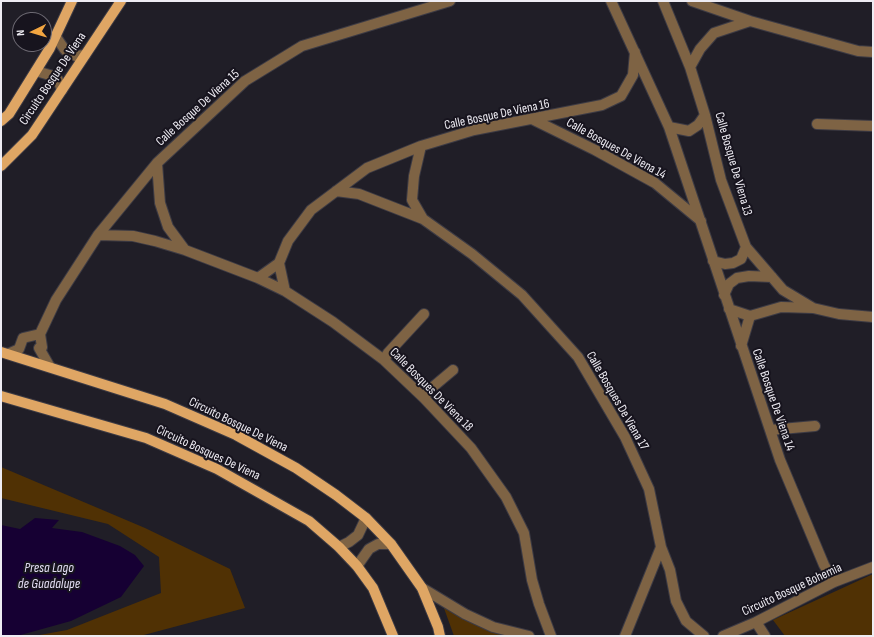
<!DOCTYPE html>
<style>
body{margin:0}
#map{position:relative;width:874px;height:637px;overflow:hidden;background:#201e27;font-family:"Sofia Sans Condensed",sans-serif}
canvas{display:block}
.frame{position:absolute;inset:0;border:2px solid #eeecf3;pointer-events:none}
.north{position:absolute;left:12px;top:12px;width:40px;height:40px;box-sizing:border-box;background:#17141e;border:1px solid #6d6a73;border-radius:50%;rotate:265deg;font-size:11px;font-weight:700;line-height:16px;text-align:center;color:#eeecf3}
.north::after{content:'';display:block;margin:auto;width:14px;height:18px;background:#f2a541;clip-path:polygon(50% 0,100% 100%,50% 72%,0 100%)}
</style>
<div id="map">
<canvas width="874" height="637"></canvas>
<div class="frame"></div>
<div class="north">N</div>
</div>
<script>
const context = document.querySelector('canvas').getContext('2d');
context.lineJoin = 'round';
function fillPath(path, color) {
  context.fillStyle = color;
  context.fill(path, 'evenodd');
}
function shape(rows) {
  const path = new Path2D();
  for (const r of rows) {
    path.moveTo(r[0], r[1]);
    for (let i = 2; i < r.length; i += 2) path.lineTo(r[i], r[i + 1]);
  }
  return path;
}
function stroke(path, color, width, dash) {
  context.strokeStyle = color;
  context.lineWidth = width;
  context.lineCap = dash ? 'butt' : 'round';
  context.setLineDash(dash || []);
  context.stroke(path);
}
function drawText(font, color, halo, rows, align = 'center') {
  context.font = font + ' "Sofia Sans Condensed",sans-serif';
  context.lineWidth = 4;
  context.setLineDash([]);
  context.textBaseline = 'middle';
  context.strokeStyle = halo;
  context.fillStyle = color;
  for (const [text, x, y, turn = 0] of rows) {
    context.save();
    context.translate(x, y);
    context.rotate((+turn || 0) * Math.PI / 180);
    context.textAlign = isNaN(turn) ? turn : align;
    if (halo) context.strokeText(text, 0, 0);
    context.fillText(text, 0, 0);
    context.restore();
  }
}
const green = shape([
 [1,467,145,528,230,569,245,608,140,636,34,636,67,630,161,593,159,557,108,524,1,498],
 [873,574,873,636,785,636,773,620],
 [440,597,517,636,454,636]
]);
const water = shape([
 [35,518,59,520,52,528,82,532,120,546,135,555,144,566,121,597,71,621,17,636,1,636,1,525,20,529]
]);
const minor = shape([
 [611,1,669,127,780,460,824,565,834,582],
 [663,1,690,67,705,115,721,180,746,247,783,290,813,308],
 [692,1,750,21,858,51,873,52],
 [56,37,65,50,76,56,85,55],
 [690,67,700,49,714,33,750,21],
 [36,71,53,76,58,80,62,90],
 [534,120,595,150,655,183,701,221],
 [817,124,873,126],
 [669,127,689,131,698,125,705,115],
 [421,146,414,176,412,200,423,219,472,254,522,295,578,357,625,437,649,489,661,547,625,636],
 [157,163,160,203,168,227,185,250],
 [336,191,359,194,423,219],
 [98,235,133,236,155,241,185,250,258,278,285,291,333,322,384,360,424,398,471,448,506,497,524,533,532,580,539,604,551,636],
 [713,261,725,264,733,263,741,259,746,247],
 [258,278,279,263],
 [285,291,279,263,288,241,311,210,367,168,421,146,474,130,602,105,621,96,633,75,635,52],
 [724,295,729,284,737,278,749,276,772,277],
 [729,309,750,316,781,307,813,308,839,314,873,317],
 [741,346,750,316],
 [8,354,19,349,23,338,40,334],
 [384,360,388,353,424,314],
 [50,367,39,348,42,347,40,334,56,300,98,235,157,163,245,81,302,46,450,1],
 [424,398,428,391,453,370],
 [770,430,815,426],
 [339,547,349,542,358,535,366,518],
 [661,547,670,570,676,601,686,621,704,636],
 [357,566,369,549,378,544,391,544],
 [422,588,465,614,493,627,529,636],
 [756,622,765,636],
 [723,636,756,622,834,582,873,567]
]);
const major = shape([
 [1,121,9,114,50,48,72,1],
 [1,166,32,135,121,1],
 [1,352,165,404,236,435,296,468,336,495,366,518,391,544,422,588,438,627,440,636],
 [1,396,146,438,217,469,309,521,339,547,357,566,373,588,393,636]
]);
const streetNames = [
 ["Circuito Bosque De Viena",53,79,-56],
 ["Calle Bosque De Viena 15",198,108,-42],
 ["Calle Bosque De Viena 16",497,115,-12],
 ["Calle Bosques De Viena 14",616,149,29],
 ["Calle Bosque De Viena 13",733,164,74],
 ["Calle Bosques De Viena 18",431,390,45],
 ["Calle Bosque De Viena 14",773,400,71],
 ["Calle Bosques De Viena 17",617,401,60],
 ["Circuito Bosque De Viena",238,425,26],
 ["Circuito Bosques De Viena",208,453,25],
 ["Circuito Bosque Bohemia",792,590,-25]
];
const waterNames = [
 ["Presa Lago",49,568],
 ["de Guadalupe",49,584]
];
fillPath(green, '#503104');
fillPath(water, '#160033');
stroke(minor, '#3d3b44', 12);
stroke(major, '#3d3b44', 12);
stroke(minor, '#7e6344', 10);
stroke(major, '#dfa664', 10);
drawText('13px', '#eeecf3', '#17141e', streetNames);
drawText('italic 14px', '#e3def4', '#17141e', waterNames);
</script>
